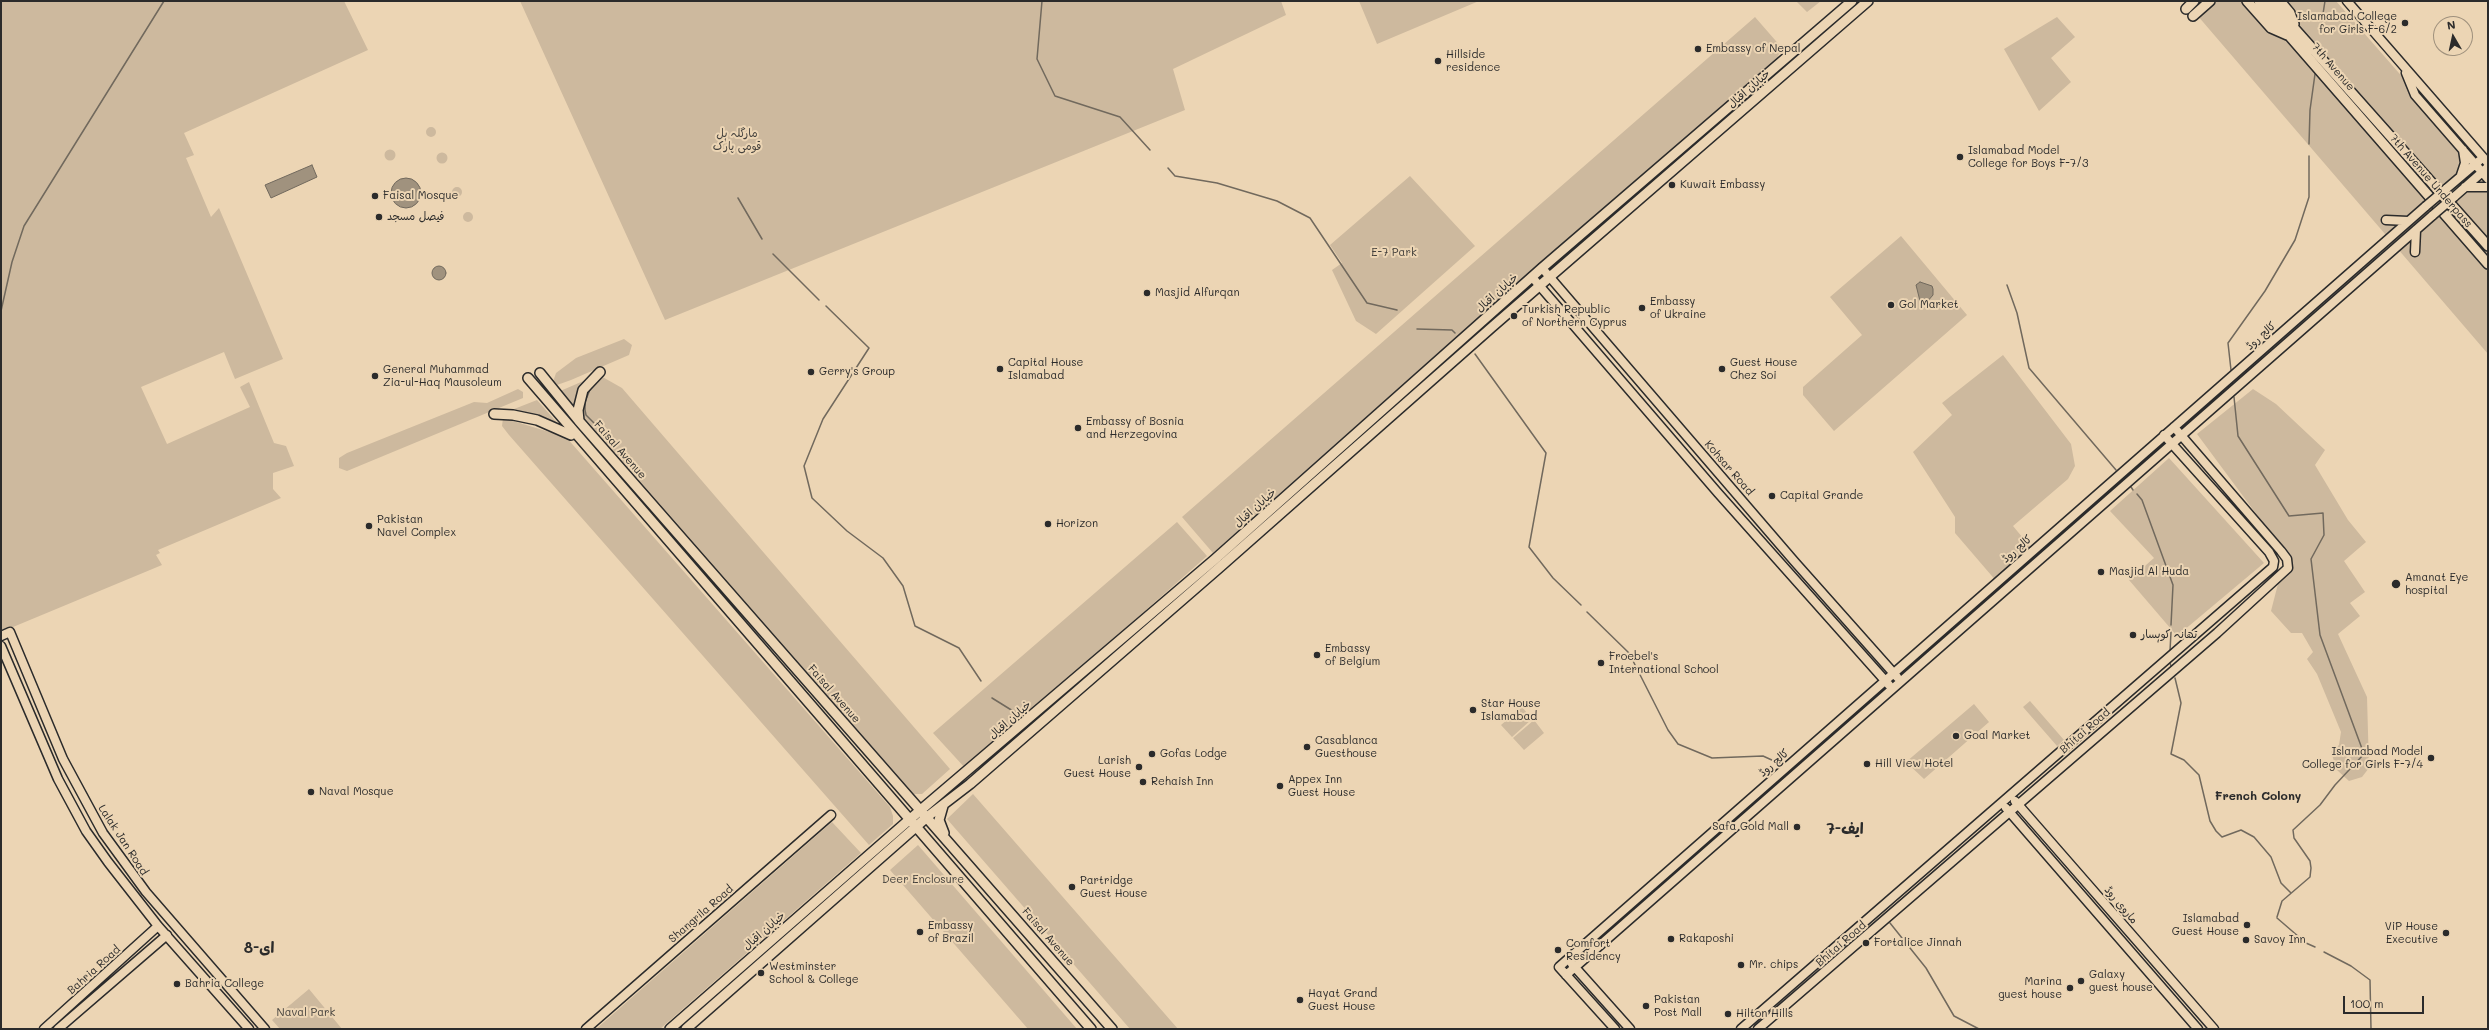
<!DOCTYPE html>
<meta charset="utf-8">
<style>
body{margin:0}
#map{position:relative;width:2489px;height:1030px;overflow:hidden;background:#ecd5b4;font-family:Mali,sans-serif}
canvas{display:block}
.frame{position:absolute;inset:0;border:2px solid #2b2b2b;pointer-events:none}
.north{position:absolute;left:2433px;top:16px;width:40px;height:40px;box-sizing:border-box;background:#ecd5b4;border:1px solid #9f917d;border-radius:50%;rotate:351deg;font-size:11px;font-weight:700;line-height:16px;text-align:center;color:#2b2b2b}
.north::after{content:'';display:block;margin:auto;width:14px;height:18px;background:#2b2b2b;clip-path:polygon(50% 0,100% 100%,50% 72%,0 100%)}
.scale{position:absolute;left:2343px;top:996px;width:81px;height:18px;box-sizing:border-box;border:2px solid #2b2b2b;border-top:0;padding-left:5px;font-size:12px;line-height:14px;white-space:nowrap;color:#2b2b2b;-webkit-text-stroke:3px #ecd5b4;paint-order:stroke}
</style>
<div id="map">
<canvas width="2489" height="1030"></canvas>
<div class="frame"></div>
<div class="north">N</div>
<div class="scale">100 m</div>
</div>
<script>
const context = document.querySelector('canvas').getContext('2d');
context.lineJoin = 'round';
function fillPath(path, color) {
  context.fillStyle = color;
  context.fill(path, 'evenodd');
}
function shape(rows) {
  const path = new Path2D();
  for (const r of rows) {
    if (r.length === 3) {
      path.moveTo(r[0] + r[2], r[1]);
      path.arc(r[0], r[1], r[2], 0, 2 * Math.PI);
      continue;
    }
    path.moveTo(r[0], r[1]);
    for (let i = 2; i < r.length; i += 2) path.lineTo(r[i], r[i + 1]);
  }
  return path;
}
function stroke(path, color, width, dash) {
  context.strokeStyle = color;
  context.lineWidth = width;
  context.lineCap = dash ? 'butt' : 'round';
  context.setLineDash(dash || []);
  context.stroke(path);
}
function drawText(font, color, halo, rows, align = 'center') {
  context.font = font + ' Mali,"Playpen Sans Arabic",sans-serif';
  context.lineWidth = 4;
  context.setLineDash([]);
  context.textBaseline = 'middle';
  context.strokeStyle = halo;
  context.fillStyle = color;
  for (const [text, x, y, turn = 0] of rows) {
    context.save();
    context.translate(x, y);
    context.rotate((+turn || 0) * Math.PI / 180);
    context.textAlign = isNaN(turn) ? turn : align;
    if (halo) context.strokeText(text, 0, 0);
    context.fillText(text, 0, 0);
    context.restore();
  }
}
const green = shape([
 [1,1,344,1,368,50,184,133,194,155,186,158,211,217,219,208,283,359,235,379,224,352,141,387,167,444,250,407,240,387,249,382,274,443,286,446,294,466,273,473,273,489,281,498,158,550,160,553,156,555,162,565,1,632],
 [520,1,1281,1,1286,15,1173,69,1185,110,665,320],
 [1359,1,1479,1,1377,44],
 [1796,1,1821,1,1807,12],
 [2185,1,2336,1,2488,175,2488,354],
 [1755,17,1782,48,1777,58,1213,553,1182,517],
 [2057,17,2075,37,2051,58,2071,82,2039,111,2004,49],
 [431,132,5],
 [390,155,5.5],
 [442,158,5.5],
 [1410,176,1475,246,1376,334,1356,321,1332,270,1342,263,1330,245],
 [457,192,5],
 [468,217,5],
 [1901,236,1967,315,1834,431,1803,395,1803,387,1862,335,1830,297],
 [624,339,632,345,629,355,571,380,557,385,553,382,556,373,576,358],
 [2003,355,2071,444,2075,466,2068,479,2013,526,2033,550,1997,582,1955,533,1955,517,1913,452,1952,415,1942,403],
 [599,375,622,388,950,769,922,794,914,794,582,415,582,400,587,389],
 [588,379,575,410,558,392],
 [518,389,523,392,523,398,347,471,339,468,339,458,347,453,474,402,487,403],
 [2253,389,2276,404,2325,450,2315,465,2348,520,2366,542,2344,561,2365,592,2350,603,2360,616,2338,634,2367,697,2369,768,2362,777,2349,781,2337,770,2331,752,2339,745,2341,732,2317,674,2307,659,2313,652,2302,633,2291,633,2271,611,2279,580,2290,568,2292,557,2260,519,2197,434],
 [537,400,561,427,509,411],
 [503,418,566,437,890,807,893,816,893,824,869,845,509,435,502,426],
 [2169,458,2264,563,2177,636,2129,580,2154,558,2110,511],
 [1177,522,1207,556,966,769,933,733],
 [2030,701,2064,740,2057,746,2023,707],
 [1974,704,1989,722,1924,779,1906,762],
 [1522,707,1532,719,1512,737,1501,725],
 [1534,720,1544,733,1524,750,1513,738],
 [958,784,959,786,927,811,927,810],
 [973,794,1178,1029,1130,1029,947,819],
 [832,822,861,853,660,1029,596,1029],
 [918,845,1077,1029,1028,1029,890,870],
 [309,989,342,1029,280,1029,272,1020]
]);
const water = shape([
 [312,165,317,177,271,198,265,185,312,165],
 [406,193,15],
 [439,273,7],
 [1920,282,1932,286,1933,289,1933,295,1926,303,1920,301,1916,285,1920,282]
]);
const stream = shape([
 [1042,1,1037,59,1055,96,1120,117,1150,150],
 [2320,33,2325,1],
 [2309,144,2310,110,2315,74],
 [1168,168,1175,176,1217,183,1277,201,1310,218,1367,303,1397,310],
 [738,198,762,239],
 [773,254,819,300],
 [2007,285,2017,313,2029,368,2116,470],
 [826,306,869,348,823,419,804,466,812,498,847,531,883,558,903,586,915,626,959,648,981,681],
 [1,311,12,262,24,226,164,1],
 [1417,329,1452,330,1455,333],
 [1475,354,1546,453,1529,547,1553,578,1581,605],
 [2231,370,2228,343,2265,291,2295,240,2309,197,2309,156],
 [591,387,585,402,585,410,586,415,594,423],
 [2234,397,2238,436,2289,516,2323,513,2324,535,2311,559,2320,635,2364,754,2335,785,2320,805,2293,830,2294,838,2310,861,2311,868,2310,877,2282,901,2277,917],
 [2123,478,2124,480],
 [2131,487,2133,490],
 [2137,494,2142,500,2173,585,2171,625],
 [1587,612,1629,653,1668,730,1678,744,1712,758,1763,756,1774,761,1779,766],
 [2170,651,2171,632],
 [2170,663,2171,666],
 [2175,678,2181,703,2171,754,2184,760,2199,775,2210,821,2216,831,2222,837,2241,830,2254,837,2271,857,2281,883,2291,893],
 [992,698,1021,716],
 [2277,918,2306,943,2315,947],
 [1890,923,1926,968,1954,1016,1979,1029],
 [2324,952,2351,966,2370,980,2371,1029]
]);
const secondary = shape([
 [2347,1,2488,163],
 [2406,73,2415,95,2488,179],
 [2461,175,2465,163,2463,150],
 [2465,187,2488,187],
 [2446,189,2479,161],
 [2454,197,2488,167],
 [2386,220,2408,221],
 [2415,252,2416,230],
 [1542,268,1794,561,1897,677],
 [1532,277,1718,493,1889,685],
 [1,636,10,632,63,759,103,833,146,892,265,1029],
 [1,646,58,779,86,831,108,862,158,926,249,1029],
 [2015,801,2214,1029],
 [2006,808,2198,1029],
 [1572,964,1630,1029],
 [1566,975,2433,215],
 [44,1029,158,926],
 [58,1029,167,935],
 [586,1029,831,815],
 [1615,1029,1559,967,2426,206],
 [1741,1029,2273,567,2274,561,2269,552,2164,435],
 [1758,1029,2217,633,2288,568,2287,559,2281,551,2174,427]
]);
const primary = shape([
 [2247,1,2271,28,2287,35],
 [2259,1,2488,264],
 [2270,1,2488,246],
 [2280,1,2290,13,2294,24],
 [2186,9,2194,1],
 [2193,16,2210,1],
 [540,373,579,421,1112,1029],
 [528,378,1091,1029],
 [494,414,513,415,537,420,571,435],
 [579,421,578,410,583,390,600,372],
 [943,806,939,820,944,833],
 [670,1029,909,820,1214,560,1542,268,1852,1],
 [686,1029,927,817,970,784,1220,567,1492,327,1868,1]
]);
const secondaryBridge = shape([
 [2426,206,2446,189],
 [2433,215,2454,197]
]);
const markers = [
 [2405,23,4,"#2b2b2b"],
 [1698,49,4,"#2b2b2b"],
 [1438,61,4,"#2b2b2b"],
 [1960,157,4,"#2b2b2b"],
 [1672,185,4,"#2b2b2b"],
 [375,196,4,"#2b2b2b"],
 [379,217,4,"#2b2b2b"],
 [1147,293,4,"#2b2b2b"],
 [1891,305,4,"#2b2b2b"],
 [1642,308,4,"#2b2b2b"],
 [1514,316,4,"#2b2b2b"],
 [1000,369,4,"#2b2b2b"],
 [1722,369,4,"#2b2b2b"],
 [811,372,4,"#2b2b2b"],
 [375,376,4,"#2b2b2b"],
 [1078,428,4,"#2b2b2b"],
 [1772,496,4,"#2b2b2b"],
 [1048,524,4,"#2b2b2b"],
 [369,526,4,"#2b2b2b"],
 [2101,572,4,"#2b2b2b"],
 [2396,584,5,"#2b2b2b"],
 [2133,635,4,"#2b2b2b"],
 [1317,655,4,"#2b2b2b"],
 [1601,663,4,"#2b2b2b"],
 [1473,710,4,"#2b2b2b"],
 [1956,736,4,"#2b2b2b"],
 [1307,747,4,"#2b2b2b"],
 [1152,754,4,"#2b2b2b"],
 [2431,758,4,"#2b2b2b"],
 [1867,764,4,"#2b2b2b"],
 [1139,767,4,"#2b2b2b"],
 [1143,782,4,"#2b2b2b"],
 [1280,786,4,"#2b2b2b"],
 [311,792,4,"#2b2b2b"],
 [1797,827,4,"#2b2b2b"],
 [1072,887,4,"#2b2b2b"],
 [2247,925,4,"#2b2b2b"],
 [920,932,4,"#2b2b2b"],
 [2446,933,4,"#2b2b2b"],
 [1671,939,4,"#2b2b2b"],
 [2246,940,4,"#2b2b2b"],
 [1866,943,4,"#2b2b2b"],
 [1558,950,4,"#2b2b2b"],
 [1741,965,4,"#2b2b2b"],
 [761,973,4,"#2b2b2b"],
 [2081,981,4,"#2b2b2b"],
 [177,984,4,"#2b2b2b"],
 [2070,988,4,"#2b2b2b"],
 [1300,1000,4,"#2b2b2b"],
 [1646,1006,4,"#2b2b2b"],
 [1728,1014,4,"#2b2b2b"]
];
const poiNames = [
 ["Islamabad College",2397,17,"right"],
 ["for Girls F-6/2",2397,30,"right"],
 ["Embassy of Nepal",1706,49],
 ["Hillside",1446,55],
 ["residence",1446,68],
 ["Islamabad Model",1968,151],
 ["College for Boys F-7/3",1968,164],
 ["Kuwait Embassy",1680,185],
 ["Faisal Mosque",383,196],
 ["فیصل مسجد",387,217],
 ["Masjid Alfurqan",1155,293],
 ["Embassy",1650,302],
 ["of Ukraine",1650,315],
 ["Gol Market",1899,305],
 ["Turkish Republic",1522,310],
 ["of Northern Cyprus",1522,323],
 ["Capital House",1008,363],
 ["Islamabad",1008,376],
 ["Guest House",1730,363],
 ["Chez Soi",1730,376],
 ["General Muhammad",383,370],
 ["Zia-ul-Haq Mausoleum",383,383],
 ["Gerry's Group",819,372],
 ["Embassy of Bosnia",1086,422],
 ["and Herzegovina",1086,435],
 ["Capital Grande",1780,496],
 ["Pakistan",377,520],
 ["Navel Complex",377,533],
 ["Horizon",1056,524],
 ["Masjid Al Huda",2109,572],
 ["Amanat Eye",2405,578],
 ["hospital",2405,591],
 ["تھانہ کوہسار",2141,635],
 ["Embassy",1325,649],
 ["of Belgium",1325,662],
 ["Froebel's",1609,657],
 ["International School",1609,670],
 ["Star House",1481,704],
 ["Islamabad",1481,717],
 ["Goal Market",1964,736],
 ["Casablanca",1315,741],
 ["Guesthouse",1315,754],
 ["Islamabad Model",2423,752,"right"],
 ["College for Girls F-7/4",2423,765,"right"],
 ["Gofas Lodge",1160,754],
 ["Larish",1131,761,"right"],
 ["Guest House",1131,774,"right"],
 ["Hill View Hotel",1875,764],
 ["Appex Inn",1288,780],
 ["Guest House",1288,793],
 ["Rehaish Inn",1151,782],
 ["Naval Mosque",319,792],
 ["Safa Gold Mall",1789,827,"right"],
 ["Partridge",1080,881],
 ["Guest House",1080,894],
 ["Islamabad",2239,919,"right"],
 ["Guest House",2239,932,"right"],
 ["Embassy",928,926],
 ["of Brazil",928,939],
 ["ViP House",2438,927,"right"],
 ["Executive",2438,940,"right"],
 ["Rakaposhi",1679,939],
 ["Savoy Inn",2254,940],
 ["Fortalice Jinnah",1874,943],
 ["Comfort",1566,944],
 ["Residency",1566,957],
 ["Mr. chips",1749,965],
 ["Westminster",769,967],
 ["School & College",769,980],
 ["Galaxy",2089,975],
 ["guest house",2089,988],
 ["Marina",2062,982,"right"],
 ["guest house",2062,995,"right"],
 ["Bahria College",185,984],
 ["Hayat Grand",1308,994],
 ["Guest House",1308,1007],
 ["Pakistan",1654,1000],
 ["Post Mall",1654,1013],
 ["Hilton Hills",1736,1014]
];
const streetNames = [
 ["7th Avenue",2333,67,49],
 ["خیابان اقبال",1749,89,-41],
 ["7th Avenue Underpass",2431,181,49],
 ["خیابان اقبال",1497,293,-42],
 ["کالج روڈ",2261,336,-42],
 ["Faisal Avenue",620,450,49],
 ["Kohsar Road",1729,468,49],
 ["خیابان اقبال",1255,508,-42],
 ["کالج روڈ",2017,549,-41],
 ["Faisal Avenue",834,694,49],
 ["خیابان اقبال",1010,720,-41],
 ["Bhitai Road",2085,731,-41],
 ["کالج روڈ",1774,763,-41],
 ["Lalak Jan Road",123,840,57],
 ["ماروی روڈ",2121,905,50],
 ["Shangrila Road",701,914,-41],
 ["خیابان اقبال",764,931,-41],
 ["Faisal Avenue",1048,937,49],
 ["Bhitai Road",1841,944,-41],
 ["Bahria Road",94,970,-42]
];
const parkNames = [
 ["مارگلہ ہل",737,134],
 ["قومی پارک",737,147],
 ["E-7 Park",1394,253],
 ["Deer Enclosure",923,880],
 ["Naval Park",306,1013]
];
const neighbourhoodNames = [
 ["French Colony",2258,796]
];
const districtNames = [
 ["ایف-7",1845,829],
 ["ای-8",259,948]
];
fillPath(green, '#cdb99e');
fillPath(water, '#a0927e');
stroke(water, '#71695d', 1);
stroke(stream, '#71695d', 1.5);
stroke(secondary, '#2b2b2b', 11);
stroke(primary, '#2b2b2b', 12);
stroke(secondary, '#ecd5b4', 8);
stroke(primary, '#ecd5b4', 9);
stroke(secondaryBridge, '#2b2b2b', 11, []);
stroke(secondaryBridge, '#ecd5b4', 8);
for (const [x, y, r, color] of markers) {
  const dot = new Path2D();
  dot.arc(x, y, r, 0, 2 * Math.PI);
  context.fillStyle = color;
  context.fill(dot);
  stroke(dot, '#ecd5b4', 1.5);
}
drawText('11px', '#2b2b2b', '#ecd5b4', poiNames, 'left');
drawText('11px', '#2b2b2b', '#ecd5b4', streetNames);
drawText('11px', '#43403c', '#ecd5b4', parkNames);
drawText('bold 12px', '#2b2b2b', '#ecd5b4', neighbourhoodNames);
drawText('bold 15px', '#2b2b2b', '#ecd5b4', districtNames);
</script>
